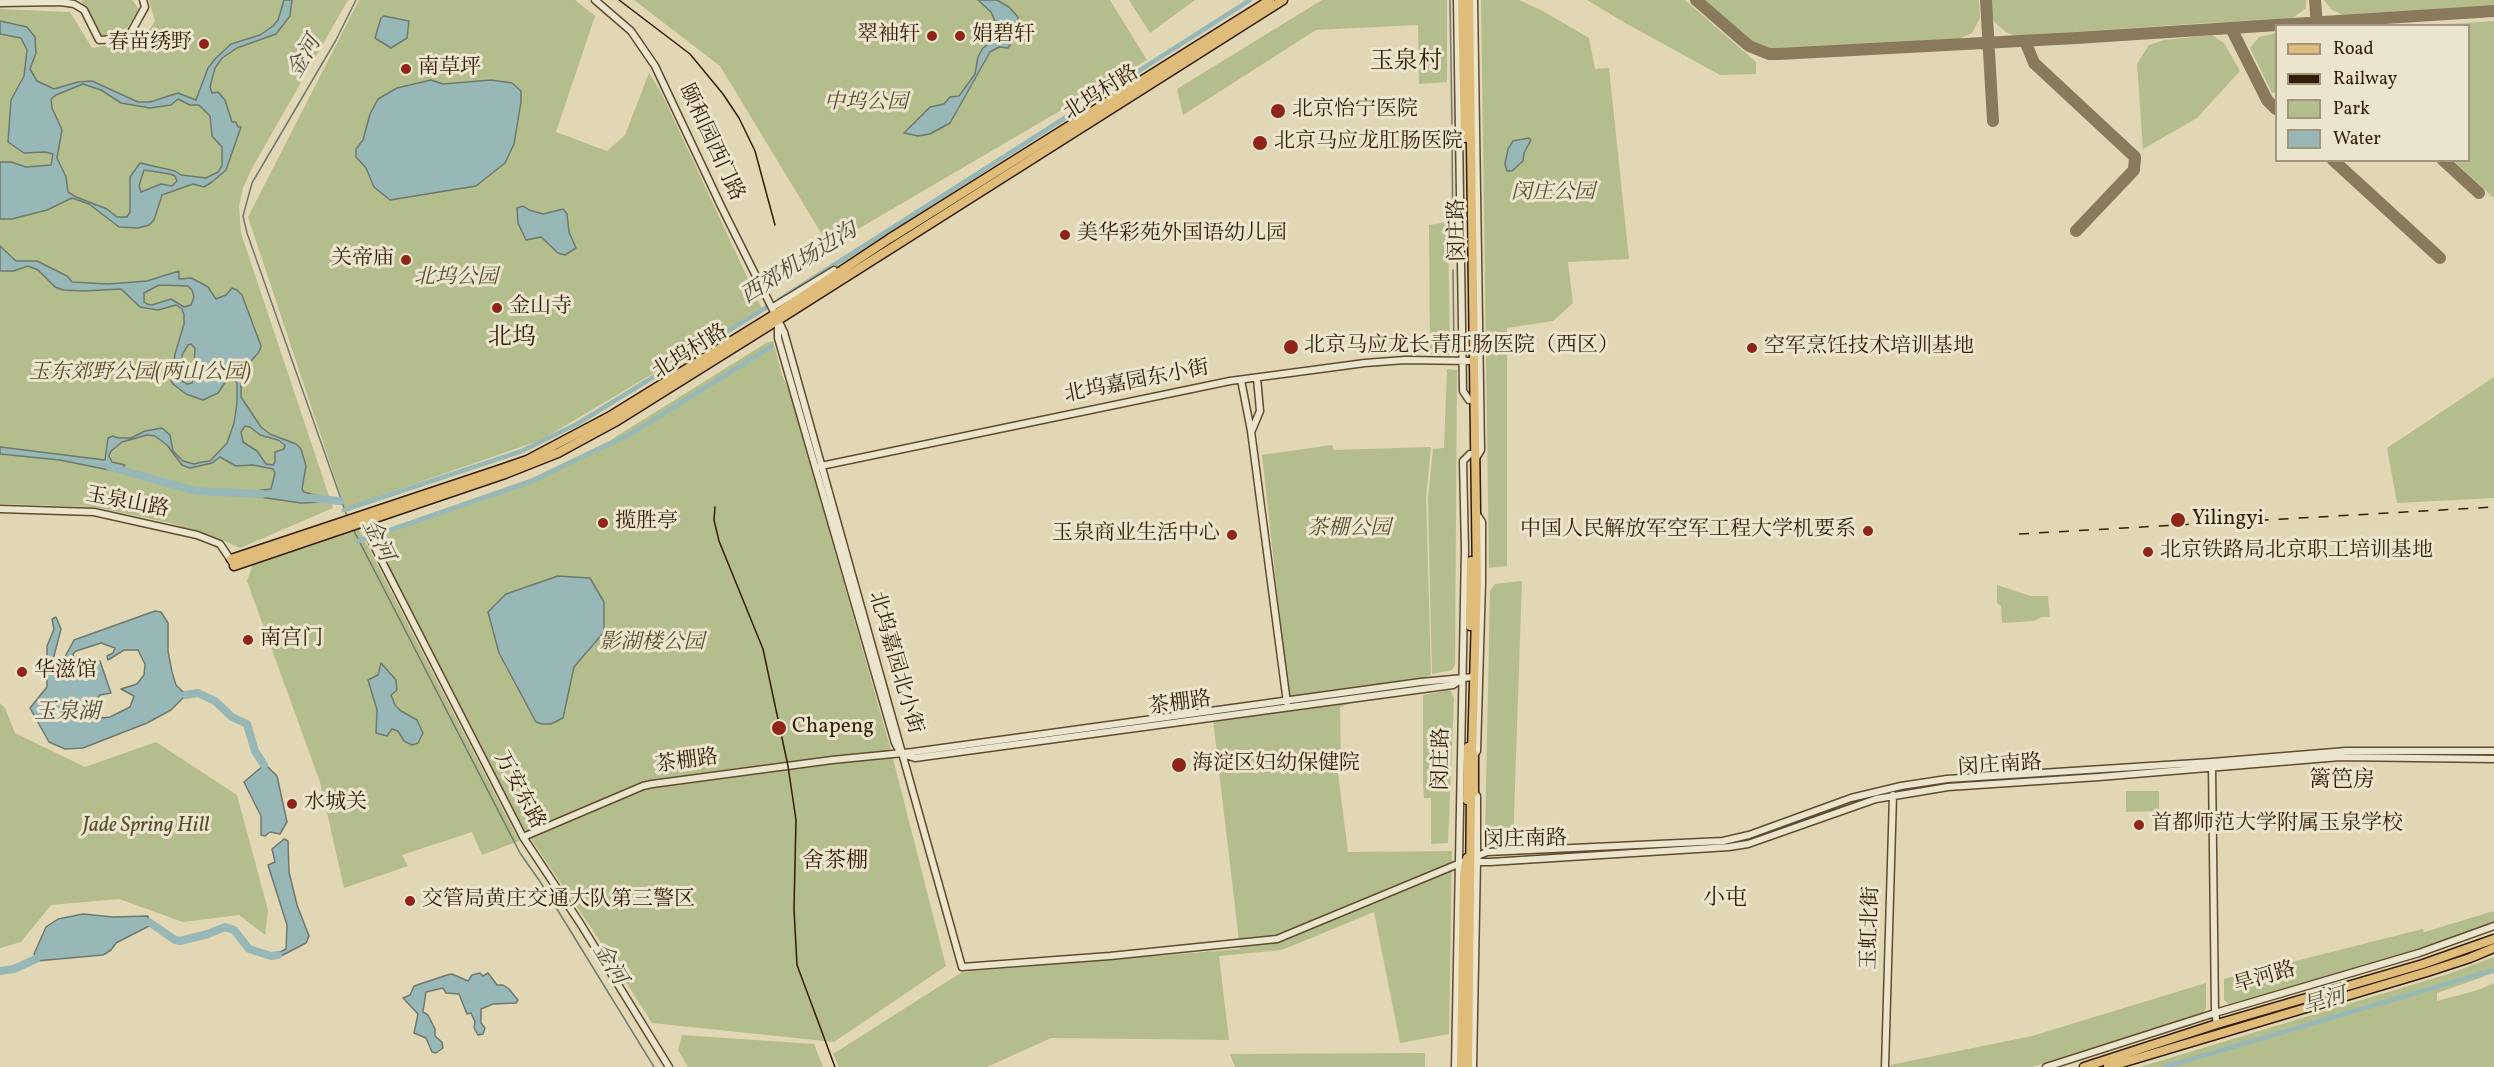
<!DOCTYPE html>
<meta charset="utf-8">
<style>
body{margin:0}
#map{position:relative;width:2494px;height:1067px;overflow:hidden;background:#e1d7b4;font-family:Vollkorn,serif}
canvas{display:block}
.legend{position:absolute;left:2275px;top:24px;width:195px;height:138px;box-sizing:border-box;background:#ece5ce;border:2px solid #a2957d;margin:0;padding:8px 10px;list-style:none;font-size:18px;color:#341d04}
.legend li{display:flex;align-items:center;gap:12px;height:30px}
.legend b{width:30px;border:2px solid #a2957d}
</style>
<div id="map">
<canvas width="2494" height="1067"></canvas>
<ul class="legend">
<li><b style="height:8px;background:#e0bc7a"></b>Road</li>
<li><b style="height:8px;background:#341d04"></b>Railway</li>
<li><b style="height:16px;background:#b4be8c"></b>Park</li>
<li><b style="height:16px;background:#98b7b7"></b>Water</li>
</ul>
</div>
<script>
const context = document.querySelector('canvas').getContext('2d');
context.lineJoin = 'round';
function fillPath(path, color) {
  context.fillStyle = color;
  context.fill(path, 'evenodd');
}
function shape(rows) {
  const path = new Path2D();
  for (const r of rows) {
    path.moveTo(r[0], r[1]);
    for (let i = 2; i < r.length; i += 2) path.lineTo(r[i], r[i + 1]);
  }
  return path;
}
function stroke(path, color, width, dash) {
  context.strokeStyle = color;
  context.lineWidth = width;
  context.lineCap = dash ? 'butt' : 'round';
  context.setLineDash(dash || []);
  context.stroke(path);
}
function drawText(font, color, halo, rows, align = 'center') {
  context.font = font + ' Vollkorn,"Noto Serif SC",serif';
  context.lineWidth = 6;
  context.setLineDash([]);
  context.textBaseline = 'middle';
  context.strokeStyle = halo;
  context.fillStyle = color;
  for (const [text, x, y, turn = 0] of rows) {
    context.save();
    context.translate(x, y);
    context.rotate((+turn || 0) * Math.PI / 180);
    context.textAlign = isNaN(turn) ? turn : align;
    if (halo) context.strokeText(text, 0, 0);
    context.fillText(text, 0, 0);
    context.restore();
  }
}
const green = shape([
 [84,0,132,0,139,9,122,36,100,37,81,1],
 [149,0,348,0,251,170,243,188,239,206,241,233,333,508,240,548,212,536,170,523,95,507,0,504,0,9,70,12,92,48,143,39,155,21],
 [359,0,575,0,595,16,556,132,607,151,625,135,649,73,662,94,762,309,541,440,345,508,248,217],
 [634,0,1110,0,1147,60,829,246,720,66],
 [1129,0,1195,0,1150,33],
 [1322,0,1447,0,1447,82,1419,84,1418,25,1316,30,1183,115,1177,89],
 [1481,0,1519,0,1541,10,1589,38,1595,69,1609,68,1629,259,1568,262,1573,303,1553,321,1507,328,1507,566,1489,568],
 [1587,0,1685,0,1756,62,1756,74,1720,75,1627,24],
 [1701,0,1979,0,1980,18,1972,33,1956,40,1778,50,1754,44,1744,38],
 [1991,0,2306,0,2306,8,2290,20,2204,23,2015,36,2006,32,1995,23,1992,15],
 [2324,0,2494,0,2494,5,2343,15,2332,10],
 [2494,21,2494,198,2454,161,2468,160,2468,26,2437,25],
 [2276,33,2276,92,2272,93,2250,48,2259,37],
 [2212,35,2224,43,2240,71,2197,118,2143,149,2137,64,2149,45,2164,40],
 [1448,222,1450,355,1430,354,1429,225],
 [773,341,782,375,790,393,889,743,946,966,834,1042,652,1023,592,929,528,835,524,834,372,534,532,478,609,441,766,343],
 [1447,369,1457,370,1455,665,1452,670,1432,674,1428,498,1433,449,1444,448],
 [2494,377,2494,498,2397,503,2387,448],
 [1332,445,1334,450,1431,447,1426,498,1431,675,1340,707,1341,764,1337,766,1348,852,1452,851,1449,1034,1400,1043,1374,912,1282,950,1219,956,1229,1040,1051,1038,987,1067,839,1067,833,1054,962,972,1240,949,1213,720,1290,709,1262,455],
 [359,529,519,841,482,855,472,832,402,855,408,866,344,888,320,782,247,581,253,564],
 [1522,581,1513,844,1491,844,1485,838,1490,591,1495,584],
 [1997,585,2031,596,2048,596,2050,617,2042,617,2034,621,2002,623,2001,606,1997,603],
 [1450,690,1454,698,1448,843,1431,844,1431,798,1424,798,1423,785,1423,695],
 [0,703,5,708,15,733,85,767,156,742,237,795,268,910,265,935,239,915,183,922,119,899,51,905,21,942,0,948],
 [2126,791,2159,791,2159,811,2126,812],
 [2494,911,2494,923,2461,937,2229,1004,2224,1000,2224,979,2423,929,2424,932],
 [2494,957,2494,973,2437,993,2437,1001,2478,990,2494,983,2494,1067,2140,1067,2451,973],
 [2206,983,2206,1009,2202,1013,2032,1067,1891,1067,1890,1065,2032,1036],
 [682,1035,814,1044,823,1067,688,1067,678,1050],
 [1425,1053,1425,1067,1235,1067,1230,1054]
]);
const water = shape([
 [284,0,292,0,290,16,276,34,237,48,222,58,215,68,210,87,212,93,218,92,225,100,232,122,236,122,238,127,241,127,226,170,212,182,204,187,193,184,162,195,154,220,149,225,138,228,119,227,89,204,72,198,47,210,12,219,0,219,0,162,11,162,26,167,51,165,53,154,45,152,24,153,8,142,11,100,24,76,27,50,21,38,0,34,0,21,27,27,35,37,36,53,30,69,37,81,48,86,54,89,78,82,92,81,138,102,150,102,178,93,196,100,208,68,215,59,231,44,260,35,273,26,278,20,284,0],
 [83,84,101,90,121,103,150,108,171,105,178,99,190,105,199,105,210,116,212,136,222,147,222,166,218,172,206,178,181,175,175,171,140,163,130,177,130,212,127,217,117,217,107,209,76,197,68,192,66,177,57,158,62,130,52,108,51,99,56,95,83,84],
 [144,170,170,174,175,176,177,181,172,186,161,184,141,192,139,186,144,170],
 [978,0,997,0,1009,7,1018,17,1016,36,1008,48,999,47,990,52,950,123,930,134,918,136,904,133,930,107,944,104,950,97,959,96,975,74,978,57,983,48,991,42,998,28,991,12,978,0],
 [384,16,409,21,407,38,391,48,375,38,381,18,384,16],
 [431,80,443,84,491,80,512,83,521,91,521,102,514,144,505,163,476,186,390,200,374,187,366,168,356,157,356,149,363,140,370,114,378,99,397,88,431,80],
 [1529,138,1531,140,1524,153,1523,161,1512,171,1507,171,1505,164,1508,149,1513,141,1529,138],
 [523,206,529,210,543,214,563,209,567,214,569,232,576,248,565,255,558,253,541,237,526,240,518,223,517,208,523,206],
 [0,246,16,261,37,261,67,276,72,282,108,284,147,281,179,271,179,279,191,278,201,283,208,287,216,299,226,295,232,288,237,290,242,295,261,346,259,352,244,369,241,379,241,397,261,427,270,434,296,444,301,449,306,466,302,489,304,492,321,497,322,502,301,503,253,496,250,494,255,491,271,489,275,473,273,469,253,465,236,466,220,457,212,463,190,468,182,465,167,445,155,436,147,435,122,442,111,451,109,456,112,462,125,465,119,472,60,460,0,454,0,447,105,460,108,438,113,436,118,438,131,438,145,431,162,428,170,435,173,451,183,461,194,464,202,462,210,461,227,443,234,423,237,403,237,383,232,377,228,378,218,393,203,400,186,394,173,384,171,381,175,354,184,324,184,315,182,309,176,305,158,310,140,307,121,289,83,291,63,290,55,287,38,270,28,266,14,271,0,271,0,246],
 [159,285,188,286,192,290,194,297,191,305,184,307,171,299,152,305,147,304,144,302,144,293,159,285],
 [191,344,195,348,193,380,192,383,187,384,179,379,183,371,182,355,188,345,191,344],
 [245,426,250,427,260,435,278,440,285,445,284,449,275,452,275,462,273,465,266,464,257,451,243,442,241,432,245,426],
 [558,576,590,578,604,602,604,632,574,667,563,718,551,724,542,724,536,722,499,653,488,612,506,594,558,576],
 [155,611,161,612,168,623,168,651,172,672,176,685,186,695,171,710,147,723,83,748,65,749,49,742,30,708,47,687,47,646,54,629,52,619,56,617,61,629,50,671,60,678,65,657,74,640,155,611],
 [101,643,115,648,113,653,107,656,108,660,124,650,138,650,145,664,144,675,137,684,121,689,134,696,130,707,110,717,102,718,95,701,100,695,111,693,100,661,84,664,74,658,73,654,76,651,101,643],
 [381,663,396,680,397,690,391,695,395,705,401,711,417,720,423,733,418,743,412,745,404,741,398,731,392,729,387,736,376,733,377,710,368,680,378,675,381,663],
 [264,765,266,765,277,776,287,822,280,834,270,832,265,836,261,835,261,816,244,782,264,765],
 [284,839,288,841,289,872,297,905,309,936,306,943,279,957,278,953,286,949,287,925,268,865,275,862,272,849,284,839],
 [83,914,113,917,148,916,149,926,116,943,111,950,103,955,36,961,34,954,46,927,58,919,83,914],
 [480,973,483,976,488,973,497,985,503,985,509,989,518,1000,516,1003,493,1004,481,1009,481,1023,485,1028,483,1034,478,1035,474,1028,475,1022,471,1013,467,1014,459,994,446,993,443,988,426,992,423,1012,428,1015,435,1029,435,1036,442,1042,443,1048,436,1053,432,1052,426,1038,414,1033,418,1014,403,998,410,995,414,986,447,975,452,974,468,981,472,975,480,973]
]);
const stream = shape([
 [1450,0,1452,124],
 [1452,131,1453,262],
 [1453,270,1454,352],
 [347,516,247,233,243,216,252,183,336,40,356,0],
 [353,529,520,853,541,883,654,1067]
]);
const canal = shape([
 [779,300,1250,0],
 [344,510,522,451,577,424,772,304],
 [358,541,530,482,629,435,771,347],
 [2165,1067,2494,970]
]);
const river = shape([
 [110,467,196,491,262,494],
 [311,498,340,501],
 [186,695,198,693,215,701,232,717,247,724,255,751,264,765],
 [149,922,175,940,180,941,208,934,225,927,234,930,249,949,271,956,278,955],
 [0,971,14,969,36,959]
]);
const taxiway = shape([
 [1696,0,1749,46,1769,54,1779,54,2076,38,2494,11],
 [1986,0,1993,121],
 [2315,0,2317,26],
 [2231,28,2267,100,2276,109],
 [2025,41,2034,63,2135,157,2134,170,2076,231],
 [2333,160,2440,258],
 [2443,160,2479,193]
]);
const minor = shape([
 [595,0,631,31,655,66,721,206,784,332,962,967,1110,956,1277,939,1487,852,1723,841,1749,835,1851,798,1901,786,1947,779,2212,762,2346,751,2494,751],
 [1457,0,1463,391,1469,400],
 [1474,0,1481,450,1476,458],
 [0,3,61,2,74,4,84,10,99,40,124,39,130,34,145,7,143,0],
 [773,307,834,270],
 [778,323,778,338,895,743,899,750],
 [1241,380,1251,431,1287,703],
 [1252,430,1260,411,1257,378],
 [816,467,1230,381,1365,363,1405,360,1469,361],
 [0,509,94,512,197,535,220,544,232,562],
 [364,518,371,540,523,837,580,923,669,1067],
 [905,755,915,758,1453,685,1463,678],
 [1474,756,1477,751,1482,582,1482,522,1476,513],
 [2212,767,2215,1013,2217,1024],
 [523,837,643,786,652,784,832,760,913,752,1421,682,1474,677],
 [1472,858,1481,862,1490,862,1729,847,1748,844,1876,799,1948,787,2099,777,2340,757,2494,759],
 [1455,1067,1465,550,1463,461,1470,454],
 [1473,1067,1477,860,1477,796,1474,792],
 [1885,1067,1893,795],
 [2046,1067,2215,1013,2419,953,2494,926]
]);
const major = shape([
 [1462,0,1465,138],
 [231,559,504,468,527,460,612,415,777,313,889,239,1270,0],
 [234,566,505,474,558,453,615,422,778,320,1283,0],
 [1470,626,1471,561],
 [1467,800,1468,747],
 [1461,1067,1464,876,1467,858],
 [1468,1067,1471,795,1474,792,1474,756,1472,751,1477,583,1469,0],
 [2084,1067,2217,1024,2423,964,2494,939],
 [2108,1067,2427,972,2470,958,2494,948]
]);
const tram = shape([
 [619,0,690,54,723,94,739,118,755,151,775,225],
 [715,507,714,520,719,541,763,649,788,766,796,820,794,909,797,965,835,1067]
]);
const rail = shape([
 [2019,534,2494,507]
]);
const markers = [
 [932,36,6,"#8f2418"],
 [960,36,6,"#8f2418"],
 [204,44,6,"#8f2418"],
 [406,69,6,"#8f2418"],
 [1278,111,8,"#8f2418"],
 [1260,143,8,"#8f2418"],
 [1065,235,6,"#8f2418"],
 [406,260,6,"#8f2418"],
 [497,308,6,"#8f2418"],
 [1291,347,8,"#8f2418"],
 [1752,348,6,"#8f2418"],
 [2178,520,8,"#8f2418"],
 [603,523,6,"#8f2418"],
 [1868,531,6,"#8f2418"],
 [1232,535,6,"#8f2418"],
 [2148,552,6,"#8f2418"],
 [248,640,6,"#8f2418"],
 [22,672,6,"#8f2418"],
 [779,728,8,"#8f2418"],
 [1179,765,8,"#8f2418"],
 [292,804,6,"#8f2418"],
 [2139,825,6,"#8f2418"],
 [410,901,6,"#8f2418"]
];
const poiNames = [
 ["翠袖轩",920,36,"right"],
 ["娟碧轩",972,36],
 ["春苗绣野",192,44,"right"],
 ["南草坪",418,69],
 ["北京怡宁医院",1292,111],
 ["北京马应龙肛肠医院",1274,143],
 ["美华彩苑外国语幼儿园",1077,235],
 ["关帝庙",394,260,"right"],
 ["金山寺",509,308],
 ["北京马应龙长青肛肠医院（西区）",1304,347],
 ["空军烹饪技术培训基地",1764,348],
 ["Yilingyi",2192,520],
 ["揽胜亭",615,523],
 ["中国人民解放军空军工程大学机要系",1856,531,"right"],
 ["玉泉商业生活中心",1220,535,"right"],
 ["北京铁路局北京职工培训基地",2160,552],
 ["南宫门",260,640],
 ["华滋馆",34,672],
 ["Chapeng",792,728],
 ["海淀区妇幼保健院",1192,765],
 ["水城关",304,804],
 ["首都师范大学附属玉泉学校",2151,825],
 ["交管局黄庄交通大队第三警区",422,901]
];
const streetNames = [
 ["北坞村路",1102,94,-32],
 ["颐和园西门路",710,143,65],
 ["闵庄路",1459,230,-91],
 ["北坞村路",691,353,-32],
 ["北坞嘉园东小街",1137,383,-11],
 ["玉泉山路",127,504,11],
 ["北坞嘉园北小街",894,663,74],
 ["茶棚路",1180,705,-8],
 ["闵庄路",1443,759,-89],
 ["茶棚路",687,763,-8],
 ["闵庄南路",2000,767,-4],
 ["万安东路",518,791,62],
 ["闵庄南路",1525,841,-1],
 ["玉虹北街",1872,928,-88],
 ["旱河路",2265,979,-16]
];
const parkNames = [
 ["中坞公园",866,104],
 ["闵庄公园",1553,194],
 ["北坞公园",456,279],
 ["玉东郊野公园(两山公园)",140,374],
 ["茶棚公园",1349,530],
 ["影湖楼公园",652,644],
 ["Jade Spring Hill",146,827]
];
const waterNames = [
 ["金河",306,58,-60],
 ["西郊机场边沟",800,265,-32],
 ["金河",376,541,64],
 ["玉泉湖",67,714],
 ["金河",608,965,58],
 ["旱河",2325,1003,-16]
];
const neighbourhoodNames = [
 ["篱笆房",2342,782],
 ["舍茶棚",835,863],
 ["小屯",1725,900]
];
const quarterNames = [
 ["玉泉村",1406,64],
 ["北坞",512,340]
];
fillPath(green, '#b4be8c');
fillPath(water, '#98b7b7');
stroke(water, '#70796f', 1.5);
stroke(stream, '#70796f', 1.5);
stroke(canal, '#98b7b7', 4.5);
stroke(river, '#98b7b7', 8);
stroke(taxiway, '#8a7a5c', 12);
stroke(minor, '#5f4c30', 9);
stroke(major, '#341d04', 11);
stroke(minor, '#ece5ce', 6);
stroke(major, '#e0bc7a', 8);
stroke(tram, '#341d04', 1.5);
stroke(rail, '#341d04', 1.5, [10, 10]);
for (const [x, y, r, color] of markers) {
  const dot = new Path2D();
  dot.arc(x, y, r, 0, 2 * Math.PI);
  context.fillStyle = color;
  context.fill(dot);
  stroke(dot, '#ece5ce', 2);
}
drawText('21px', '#341d04', '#ece5ce', poiNames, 'left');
drawText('21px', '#341d04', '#ece5ce', streetNames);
drawText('italic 21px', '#5a4d2d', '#ece5ce', parkNames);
drawText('italic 22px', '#524b3a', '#ece5ce', waterNames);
drawText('22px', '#341d04', '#ece5ce', neighbourhoodNames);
drawText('24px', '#341d04', '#ece5ce', quarterNames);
</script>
